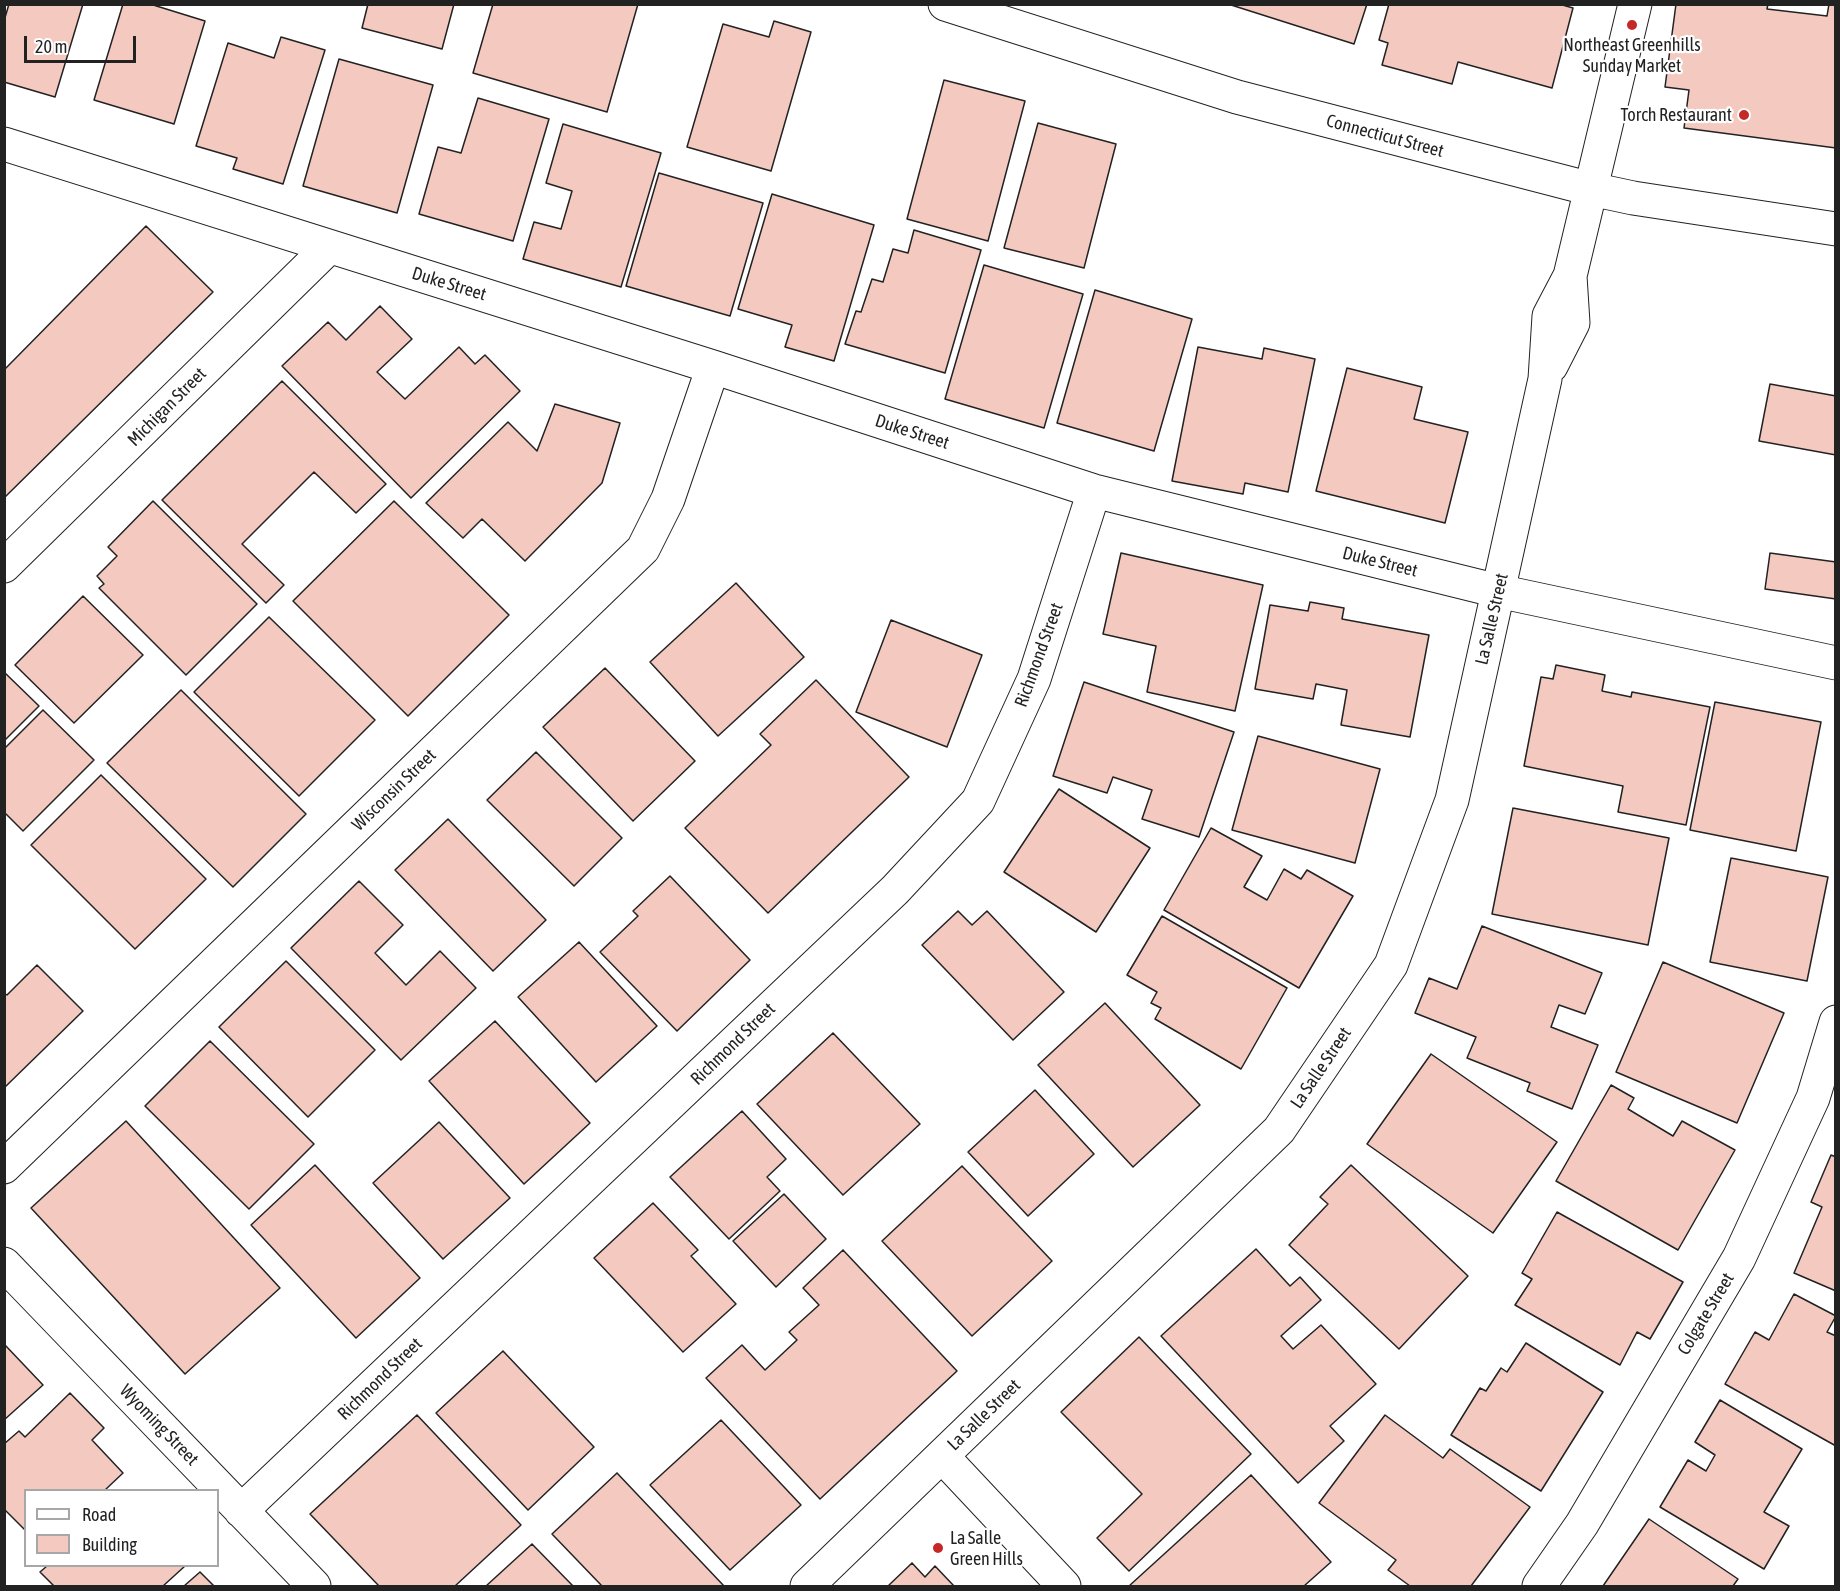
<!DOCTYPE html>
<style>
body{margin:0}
#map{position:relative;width:1840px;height:1591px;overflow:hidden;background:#fff;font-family:"Asap Condensed",sans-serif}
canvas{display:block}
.frame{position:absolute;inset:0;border:6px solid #222;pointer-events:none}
.legend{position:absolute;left:24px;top:1489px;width:195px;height:78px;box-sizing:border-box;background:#fff;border:2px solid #a7a7a7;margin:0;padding:8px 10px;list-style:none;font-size:18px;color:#222}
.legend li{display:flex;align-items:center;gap:12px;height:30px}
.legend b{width:30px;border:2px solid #a7a7a7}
.scale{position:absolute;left:24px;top:36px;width:112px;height:27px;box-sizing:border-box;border:3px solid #222;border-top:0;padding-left:8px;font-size:18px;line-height:21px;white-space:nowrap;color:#222;-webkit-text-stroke:4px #fff;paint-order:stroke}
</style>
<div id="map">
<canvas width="1840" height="1591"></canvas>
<div class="frame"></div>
<ul class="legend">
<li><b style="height:8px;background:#fff"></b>Road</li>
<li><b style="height:16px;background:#f3c9c0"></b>Building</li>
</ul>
<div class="scale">20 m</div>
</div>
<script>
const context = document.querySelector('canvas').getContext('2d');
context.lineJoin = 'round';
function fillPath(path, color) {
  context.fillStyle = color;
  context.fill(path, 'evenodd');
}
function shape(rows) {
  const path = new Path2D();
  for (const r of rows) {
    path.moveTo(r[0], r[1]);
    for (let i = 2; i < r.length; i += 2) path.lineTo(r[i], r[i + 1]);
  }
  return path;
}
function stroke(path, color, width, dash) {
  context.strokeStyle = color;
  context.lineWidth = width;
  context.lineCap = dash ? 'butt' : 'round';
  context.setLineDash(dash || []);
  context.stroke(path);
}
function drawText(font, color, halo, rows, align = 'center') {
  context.font = font + ' "Asap Condensed",sans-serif';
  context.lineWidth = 4.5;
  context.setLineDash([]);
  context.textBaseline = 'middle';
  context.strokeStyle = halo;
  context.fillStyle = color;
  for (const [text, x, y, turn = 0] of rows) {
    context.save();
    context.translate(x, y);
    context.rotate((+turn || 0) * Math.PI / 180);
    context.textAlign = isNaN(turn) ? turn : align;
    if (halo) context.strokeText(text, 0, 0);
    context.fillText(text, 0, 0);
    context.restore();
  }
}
const building = shape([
 [9,4,83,4,55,97,4,82,4,21,9,4],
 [123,4,150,4,205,21,174,124,94,100,123,4],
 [368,4,454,4,442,49,362,28,368,4],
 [493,4,638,4,607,112,473,73,493,4],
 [1228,4,1367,4,1354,44,1228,4],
 [1389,4,1559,4,1573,8,1552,88,1458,62,1452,84,1382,65,1388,43,1379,40,1389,4],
 [1676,4,1768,4,1767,9,1827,16,1829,4,1836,4,1836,148,1684,128,1689,90,1665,87,1676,4],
 [774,21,811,32,771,171,687,147,723,24,769,37,774,21],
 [281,37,325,50,283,184,233,169,237,158,196,146,228,43,274,58,281,37],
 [339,59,433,85,397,213,303,186,339,59],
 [944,80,1025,101,988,241,907,219,944,80],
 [478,98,549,119,513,241,419,214,438,147,461,153,478,98],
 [1038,123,1116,144,1084,268,1004,248,1038,123],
 [563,124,661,153,621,287,523,259,534,222,561,229,572,191,546,183,563,124],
 [659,173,763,203,730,316,626,286,659,173],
 [772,194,874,225,834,361,785,347,792,325,738,309,772,194],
 [146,226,213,292,4,498,4,370,146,226],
 [914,230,981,250,945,373,845,344,856,311,861,312,872,279,883,282,893,249,908,253,914,230],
 [984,265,1083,294,1044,428,945,399,984,265],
 [1095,290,1192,319,1154,451,1057,423,1095,290],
 [380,306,412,339,377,372,405,399,459,347,475,364,485,355,520,391,411,498,282,366,328,322,346,340,380,306],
 [1198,347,1262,359,1264,348,1315,359,1288,492,1245,483,1243,494,1172,481,1198,347],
 [1347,368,1422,387,1414,419,1468,432,1445,523,1316,491,1347,368],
 [282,381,386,484,356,513,314,472,242,544,284,585,266,603,162,500,282,381],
 [1770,384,1836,396,1836,455,1759,441,1770,384],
 [555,404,620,423,602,483,525,561,482,519,463,538,426,503,508,422,537,451,555,404],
 [153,501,257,604,186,675,99,588,104,584,97,576,117,556,108,547,153,501],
 [394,501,509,615,408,716,293,601,394,501],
 [1121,553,1263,585,1235,711,1147,692,1156,646,1103,634,1121,553],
 [1770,553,1836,562,1836,599,1765,589,1770,553],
 [736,583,804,657,718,736,650,662,736,583],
 [83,596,143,655,74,723,15,665,83,596],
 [1310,602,1344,608,1342,619,1429,635,1410,737,1341,725,1347,690,1316,684,1313,699,1255,689,1270,605,1308,611,1310,602],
 [269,617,375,720,299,796,194,692,269,617],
 [891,620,982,655,947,747,856,712,891,620],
 [1556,665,1605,675,1602,691,1631,697,1632,692,1710,707,1686,825,1618,812,1623,786,1524,766,1541,677,1553,679,1556,665],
 [605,668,695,761,633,821,543,727,605,668],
 [4,672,39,706,4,741,4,672],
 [816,680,909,777,768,913,685,828,771,745,760,734,816,680],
 [1084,682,1234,732,1199,837,1142,819,1152,790,1113,777,1107,793,1053,776,1084,682],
 [181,690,306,814,233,887,107,763,181,690],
 [1715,702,1821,722,1796,851,1690,830,1715,702],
 [43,710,94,760,23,831,4,812,4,749,43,710],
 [1258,736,1380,769,1355,863,1232,830,1258,736],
 [536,752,622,838,574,886,487,800,536,752],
 [101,775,206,879,135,949,31,845,101,775],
 [1059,789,1150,848,1096,932,1004,872,1059,789],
 [1513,808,1669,838,1648,945,1492,914,1513,808],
 [448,819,546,920,493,971,395,870,448,819],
 [1211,828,1262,856,1244,887,1267,900,1284,869,1301,879,1307,870,1353,896,1299,988,1164,910,1211,828],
 [1731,858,1828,877,1807,981,1710,962,1731,858],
 [670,876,750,960,677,1031,600,952,638,916,633,911,670,876],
 [359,881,403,925,375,953,406,985,440,951,476,988,401,1060,291,948,359,881],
 [958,911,972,925,987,911,1064,992,1013,1040,922,945,958,911],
 [1162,916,1287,988,1241,1069,1155,1019,1161,1008,1151,1003,1157,992,1127,975,1162,916],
 [1482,926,1602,973,1585,1014,1559,1005,1551,1027,1598,1045,1572,1109,1527,1091,1530,1083,1467,1058,1476,1037,1415,1013,1429,978,1457,989,1482,926],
 [579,942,657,1026,596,1082,518,997,579,942],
 [286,961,375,1050,308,1117,219,1027,286,961],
 [1663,962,1784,1013,1737,1123,1616,1072,1663,962],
 [37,965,83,1011,4,1088,4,993,7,995,37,965],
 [1105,1003,1200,1105,1133,1167,1038,1065,1105,1003],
 [495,1021,590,1123,524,1184,429,1081,495,1021],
 [833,1033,920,1124,843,1195,757,1104,833,1033],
 [210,1041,314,1144,249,1209,145,1106,210,1041],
 [1431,1054,1557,1142,1493,1233,1367,1144,1431,1054],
 [1611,1085,1634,1098,1628,1109,1673,1136,1682,1121,1735,1150,1678,1250,1556,1181,1611,1085],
 [1035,1090,1094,1154,1028,1216,968,1152,1035,1090],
 [742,1111,786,1159,767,1177,780,1191,729,1239,670,1177,742,1111],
 [126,1121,280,1288,185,1374,31,1208,126,1121],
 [439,1122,510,1198,443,1259,373,1183,439,1122],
 [1831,1155,1836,1157,1836,1291,1794,1273,1822,1207,1811,1202,1831,1155],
 [315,1165,420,1278,356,1338,251,1225,315,1165],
 [1351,1165,1468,1276,1399,1349,1289,1245,1328,1204,1320,1197,1351,1165],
 [962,1166,1052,1261,972,1336,882,1241,962,1166],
 [784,1194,826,1239,776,1287,733,1241,784,1194],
 [653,1203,698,1250,691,1256,736,1304,683,1352,594,1258,653,1203],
 [1557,1212,1683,1282,1650,1339,1637,1332,1620,1365,1515,1305,1532,1279,1522,1273,1557,1212],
 [1256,1249,1290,1286,1300,1277,1321,1300,1281,1336,1293,1349,1321,1325,1376,1384,1330,1426,1344,1441,1298,1483,1161,1336,1256,1249],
 [843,1250,957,1371,820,1499,706,1378,742,1345,765,1370,797,1340,789,1332,819,1305,803,1288,843,1250],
 [1794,1294,1836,1316,1827,1332,1836,1336,1836,1446,1725,1384,1755,1332,1769,1340,1794,1294],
 [1139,1337,1251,1454,1129,1571,1097,1538,1142,1494,1061,1412,1139,1337],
 [1526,1343,1603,1392,1541,1491,1451,1435,1480,1388,1486,1391,1501,1368,1507,1372,1526,1343],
 [5,1345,43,1385,4,1420,4,1346,5,1345],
 [503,1351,594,1447,528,1510,436,1413,503,1351],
 [70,1393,104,1428,92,1440,123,1473,105,1490,26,1490,26,1531,4,1509,4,1444,19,1431,25,1437,70,1393],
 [1720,1400,1802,1449,1764,1512,1789,1526,1764,1569,1660,1507,1688,1460,1706,1471,1715,1455,1695,1442,1720,1400],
 [417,1415,521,1525,455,1586,379,1586,310,1514,417,1415],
 [1385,1415,1443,1458,1450,1449,1530,1507,1471,1586,1410,1586,1388,1570,1396,1560,1319,1503,1385,1415],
 [721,1420,801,1505,730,1570,650,1485,721,1420],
 [617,1473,724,1586,602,1586,552,1534,617,1473],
 [1251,1475,1331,1562,1304,1586,1129,1586,1251,1475],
 [1649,1519,1738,1579,1733,1586,1603,1586,1649,1519],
 [532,1544,573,1586,486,1586,532,1544],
 [912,1563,925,1577,935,1566,954,1586,888,1586,912,1563],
 [47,1566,185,1566,163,1586,54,1586,40,1572,47,1566],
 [200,1572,214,1586,184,1586,200,1572]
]);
const minor = shape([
 [945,4,1237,97,1591,189,1633,198,1836,229],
 [4,144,713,367,1094,491,1498,591,1836,663],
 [1551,366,1573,323,1570,276],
 [4,566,329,247],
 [4,1167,643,549,668,499,713,367],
 [4,1264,314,1586],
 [942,1456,1064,1586],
 [241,1511,895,890,978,801,1034,679,1094,491],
 [807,1586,1279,1130,1391,965,1452,800,1545,379,1549,316,1570,276,1635,4],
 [1539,1586,1582,1524,1739,1258,1813,1098,1836,1022]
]);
const markers = [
 [1632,25,6,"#c62828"],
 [1744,115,6,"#c62828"],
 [938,1548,6,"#c62828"]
];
const poiNames = [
 ["Northeast Greenhills",1632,45],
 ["Sunday Market",1632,66],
 ["Torch Restaurant",1732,115,"right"],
 ["La Salle",950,1538,"left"],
 ["Green Hills",950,1559,"left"]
];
const streetNames = [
 ["Connecticut Street",1385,136,15],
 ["Duke Street",449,284,17],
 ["Michigan Street",167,407,-45],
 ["Duke Street",912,432,18],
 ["Duke Street",1380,562,14],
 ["La Salle Street",1492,619,-77],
 ["Richmond Street",1039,655,-70],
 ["Wisconsin Street",394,790,-44],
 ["Richmond Street",733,1044,-44],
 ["La Salle Street",1321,1068,-56],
 ["Colgate Street",1706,1314,-59],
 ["Richmond Street",380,1379,-44],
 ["La Salle Street",984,1415,-44],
 ["Wyoming Street",159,1425,46]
];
fillPath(building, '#f3c9c0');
stroke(building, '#222', 1.5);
stroke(minor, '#222', 35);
stroke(minor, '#fff', 33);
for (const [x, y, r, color] of markers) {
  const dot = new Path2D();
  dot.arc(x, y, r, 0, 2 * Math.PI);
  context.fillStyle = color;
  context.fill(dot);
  stroke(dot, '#fff', 2);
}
drawText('18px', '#222', '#fff', poiNames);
drawText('18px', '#222', '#fff', streetNames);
</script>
